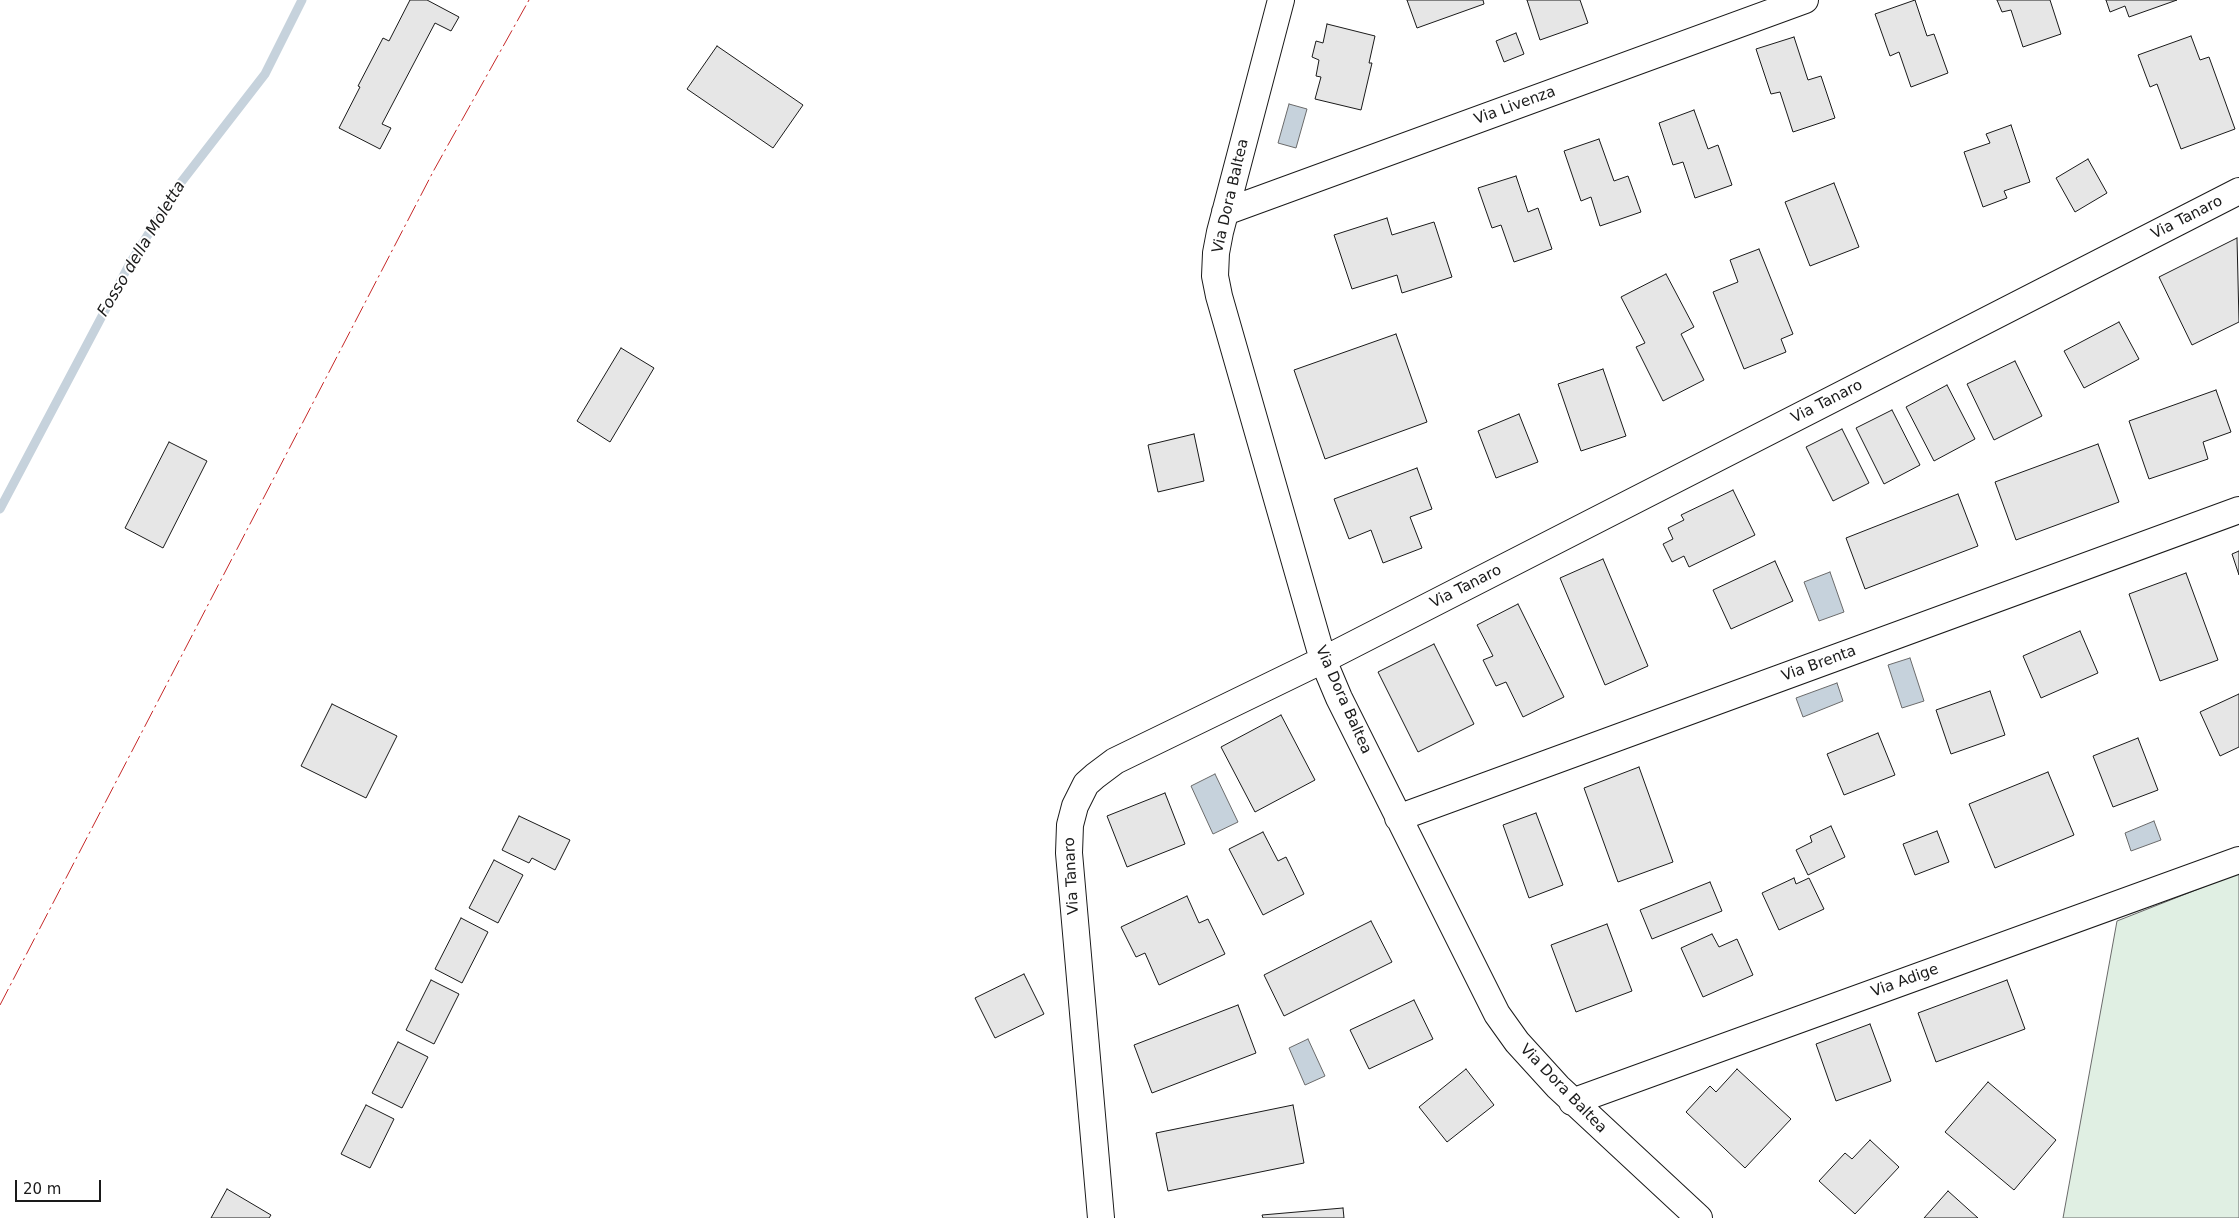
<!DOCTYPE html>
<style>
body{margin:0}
#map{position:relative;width:2239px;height:1218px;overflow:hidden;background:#fff;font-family:"DejaVu Sans",sans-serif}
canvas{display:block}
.scale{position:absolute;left:15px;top:1180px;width:86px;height:22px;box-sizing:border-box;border:2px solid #1a1a1a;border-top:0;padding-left:6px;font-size:15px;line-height:18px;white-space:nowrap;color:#1a1a1a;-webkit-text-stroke:4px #fff;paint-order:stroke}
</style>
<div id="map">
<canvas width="2239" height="1218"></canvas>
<div class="scale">20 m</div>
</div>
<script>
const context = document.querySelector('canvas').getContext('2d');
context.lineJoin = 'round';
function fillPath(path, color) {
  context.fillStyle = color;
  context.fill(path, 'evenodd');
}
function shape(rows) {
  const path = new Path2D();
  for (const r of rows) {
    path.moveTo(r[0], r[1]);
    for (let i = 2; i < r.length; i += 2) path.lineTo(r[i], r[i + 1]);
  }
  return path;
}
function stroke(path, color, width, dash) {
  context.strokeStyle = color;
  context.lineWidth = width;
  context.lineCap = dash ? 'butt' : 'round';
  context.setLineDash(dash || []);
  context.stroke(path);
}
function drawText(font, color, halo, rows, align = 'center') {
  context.font = font + ' "DejaVu Sans",sans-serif';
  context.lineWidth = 4;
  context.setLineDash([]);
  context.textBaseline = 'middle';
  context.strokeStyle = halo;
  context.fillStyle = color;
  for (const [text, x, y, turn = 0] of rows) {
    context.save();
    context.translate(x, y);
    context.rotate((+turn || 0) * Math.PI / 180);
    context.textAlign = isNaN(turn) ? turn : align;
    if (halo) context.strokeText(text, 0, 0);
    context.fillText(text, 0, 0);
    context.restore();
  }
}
const green = shape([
 [2239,873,2239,1218,2063,1218,2117,921,2239,873]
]);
const water = shape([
 [1289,104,1307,109,1296,148,1278,143,1289,104],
 [1830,572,1844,612,1819,621,1804,582,1830,572],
 [1910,658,1924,701,1902,708,1888,665,1910,658],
 [1837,683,1843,701,1803,717,1796,698,1837,683],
 [1215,774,1238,822,1213,834,1191,786,1215,774],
 [2154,821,2161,840,2131,851,2125,833,2154,821],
 [1308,1039,1325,1076,1305,1085,1289,1048,1308,1039]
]);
const stream = shape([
 [0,509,129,265,179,185,265,74,302,0]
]);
const building = shape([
 [410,0,427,0,459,17,451,31,435,23,382,124,391,128,380,149,339,128,360,87,358,86,383,38,389,41,410,0],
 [1407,0,1483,0,1484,4,1417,28,1407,0],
 [1527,0,1580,0,1588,23,1540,40,1527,0],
 [1915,0,1927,36,1934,34,1948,73,1911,87,1899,52,1890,56,1875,14,1915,0],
 [1997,0,2050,0,2061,34,2023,47,2011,10,2002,12,1997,0],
 [2106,0,2177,0,2129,17,2125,6,2110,12,2106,0],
 [1327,24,1375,36,1369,63,1372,63,1361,110,1315,99,1321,77,1316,76,1319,60,1312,57,1316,41,1323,43,1327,24],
 [1516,33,1524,54,1504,62,1496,41,1516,33],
 [2191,36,2200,60,2209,57,2235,129,2181,149,2157,84,2150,87,2138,55,2191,36],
 [1794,37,1808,80,1821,76,1835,118,1793,132,1780,92,1771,94,1756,49,1794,37],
 [717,46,803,105,773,148,687,89,717,46],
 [1694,110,1708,149,1718,145,1732,185,1695,198,1683,162,1673,165,1659,123,1694,110],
 [2011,125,2030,182,2004,191,2007,198,1983,207,1964,152,1990,143,1986,134,2011,125],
 [1599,139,1614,181,1628,176,1641,212,1600,226,1591,197,1581,201,1564,151,1599,139],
 [2088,159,2107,193,2075,212,2056,178,2088,159],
 [1516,176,1528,212,1538,208,1552,249,1514,262,1501,225,1492,228,1478,188,1516,176],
 [1834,183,1859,247,1810,266,1785,202,1834,183],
 [1387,218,1392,235,1434,222,1452,277,1402,293,1397,275,1352,289,1334,235,1387,218],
 [2237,238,2239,322,2192,345,2159,277,2237,238],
 [1759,249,1793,334,1781,339,1786,352,1744,369,1713,292,1738,282,1730,260,1759,249],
 [1666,274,1694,327,1681,334,1704,380,1663,401,1636,347,1645,343,1621,297,1666,274],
 [2119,322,2139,359,2084,388,2064,351,2119,322],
 [1396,334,1427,422,1325,459,1294,370,1396,334],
 [621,348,654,368,610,442,577,421,621,348],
 [2015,361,2042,416,1994,440,1967,384,2015,361],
 [1603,369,1626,436,1581,451,1558,384,1603,369],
 [1947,385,1975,439,1934,461,1906,407,1947,385],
 [2216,390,2231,432,2203,442,2208,459,2149,479,2129,421,2216,390],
 [1892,410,1920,465,1884,484,1856,428,1892,410],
 [1519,414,1538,462,1496,478,1478,431,1519,414],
 [1842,429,1869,483,1833,501,1806,447,1842,429],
 [1194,434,1204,481,1158,492,1148,445,1194,434],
 [169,442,207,461,163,548,125,528,169,442],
 [2098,444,2119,502,2016,540,1995,482,2098,444],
 [1417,468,1432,509,1410,517,1422,548,1383,563,1371,530,1349,539,1334,499,1417,468],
 [1733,490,1755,535,1689,567,1684,556,1672,562,1663,544,1673,539,1668,528,1684,520,1681,515,1733,490],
 [1958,494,1978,546,1865,589,1846,538,1958,494],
 [2239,551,2239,575,2232,554,2239,551],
 [1603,559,1648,666,1605,685,1560,578,1603,559],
 [1775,561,1793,601,1731,629,1713,590,1775,561],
 [2186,573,2218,660,2160,681,2129,594,2186,573],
 [1518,604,1564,697,1523,717,1506,682,1496,686,1483,660,1493,656,1477,625,1518,604],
 [2080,631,2098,673,2041,698,2023,656,2080,631],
 [1434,644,1474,724,1418,752,1378,672,1434,644],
 [1990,691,2005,735,1951,754,1936,710,1990,691],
 [2239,694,2239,747,2220,756,2200,712,2239,694],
 [332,704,397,736,366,798,301,766,332,704],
 [1281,715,1315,780,1255,812,1221,747,1281,715],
 [1878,733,1895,775,1844,795,1827,754,1878,733],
 [2138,738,2158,790,2113,807,2093,756,2138,738],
 [1639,767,1673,862,1618,882,1584,788,1639,767],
 [2048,772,2074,835,1995,868,1969,804,2048,772],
 [1165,793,1185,844,1127,867,1107,816,1165,793],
 [1536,813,1563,885,1529,898,1503,825,1536,813],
 [519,816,570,840,555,870,532,858,529,863,502,850,519,816],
 [1831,826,1845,857,1808,875,1796,850,1812,842,1810,836,1831,826],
 [1937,831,1949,862,1915,875,1903,844,1937,831],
 [1263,832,1278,861,1286,857,1304,894,1263,915,1229,849,1263,832],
 [494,860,523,875,498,923,469,908,494,860],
 [1794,878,1796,884,1809,878,1824,909,1779,930,1762,893,1794,878],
 [1710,882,1722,911,1652,939,1640,910,1710,882],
 [1187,896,1199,923,1208,919,1225,954,1159,985,1145,953,1136,957,1121,927,1187,896],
 [461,918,488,932,462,983,435,969,461,918],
 [1371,921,1392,962,1284,1016,1264,975,1371,921],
 [1607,924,1632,991,1576,1012,1551,945,1607,924],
 [1712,934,1719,947,1737,939,1753,975,1703,997,1681,948,1712,934],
 [1024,974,1044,1014,995,1038,975,998,1024,974],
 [431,980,459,994,434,1044,406,1030,431,980],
 [2007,980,2025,1029,1936,1062,1918,1013,2007,980],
 [1414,1000,1433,1039,1369,1069,1350,1030,1414,1000],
 [1238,1005,1256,1053,1152,1093,1134,1045,1238,1005],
 [1870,1024,1891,1081,1836,1101,1816,1044,1870,1024],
 [398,1042,428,1057,402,1108,372,1093,398,1042],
 [1466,1069,1494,1105,1447,1142,1419,1107,1466,1069],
 [1737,1069,1791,1119,1745,1168,1686,1112,1710,1086,1716,1092,1737,1069],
 [1988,1082,2056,1140,2014,1190,1945,1132,1988,1082],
 [366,1105,394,1119,370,1168,341,1154,366,1105],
 [1293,1105,1304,1163,1168,1191,1156,1133,1293,1105],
 [1870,1140,1899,1167,1855,1214,1819,1181,1845,1153,1852,1159,1870,1140],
 [227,1189,271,1215,269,1218,211,1218,227,1189],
 [1948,1191,1978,1218,1924,1218,1948,1191],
 [1343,1208,1344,1218,1263,1218,1262,1215,1343,1208]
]);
const street = shape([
 [1281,0,1220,232,1216,253,1215,276,1219,296,1323,660,1339,698,1497,1014,1517,1042,1558,1087,1699,1218],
 [1225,212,1805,0],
 [1398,818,2239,510],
 [1572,1102,2239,860],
 [1101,1218,1069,853,1070,825,1075,806,1086,784,1095,776,1115,761,1323,660,2239,191]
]);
const power = shape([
 [0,1005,434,170,529,0]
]);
const streetNames = [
 ["Via Livenza",1515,106,-20],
 ["Via Dora Baltea",1231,196,-77],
 ["Via Tanaro",2187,218,-27],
 ["Via Tanaro",1827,402,-27],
 ["Via Tanaro",1466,587,-27],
 ["Via Brenta",1819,664,-20],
 ["Via Dora Baltea",1343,700,66],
 ["Via Tanaro",1072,876,-93],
 ["Via Adige",1905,981,-20],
 ["Via Dora Baltea",1563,1089,46]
];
const waterNames = [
 ["Fosso della Moletta",142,249,-59]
];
fillPath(green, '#e0efe3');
stroke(green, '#6a6a6a', 1);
fillPath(water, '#c6d2dc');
stroke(water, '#6a6a6a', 1);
stroke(stream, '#c6d2dc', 9);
fillPath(building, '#e6e6e6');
stroke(building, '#1a1a1a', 1);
stroke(street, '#1a1a1a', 28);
stroke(street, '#fff', 26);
stroke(power, '#c62828', 1, [18, 4, 2.5, 4]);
drawText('15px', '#1a1a1a', '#fff', streetNames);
drawText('italic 16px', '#1a1a1a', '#fff', waterNames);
</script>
